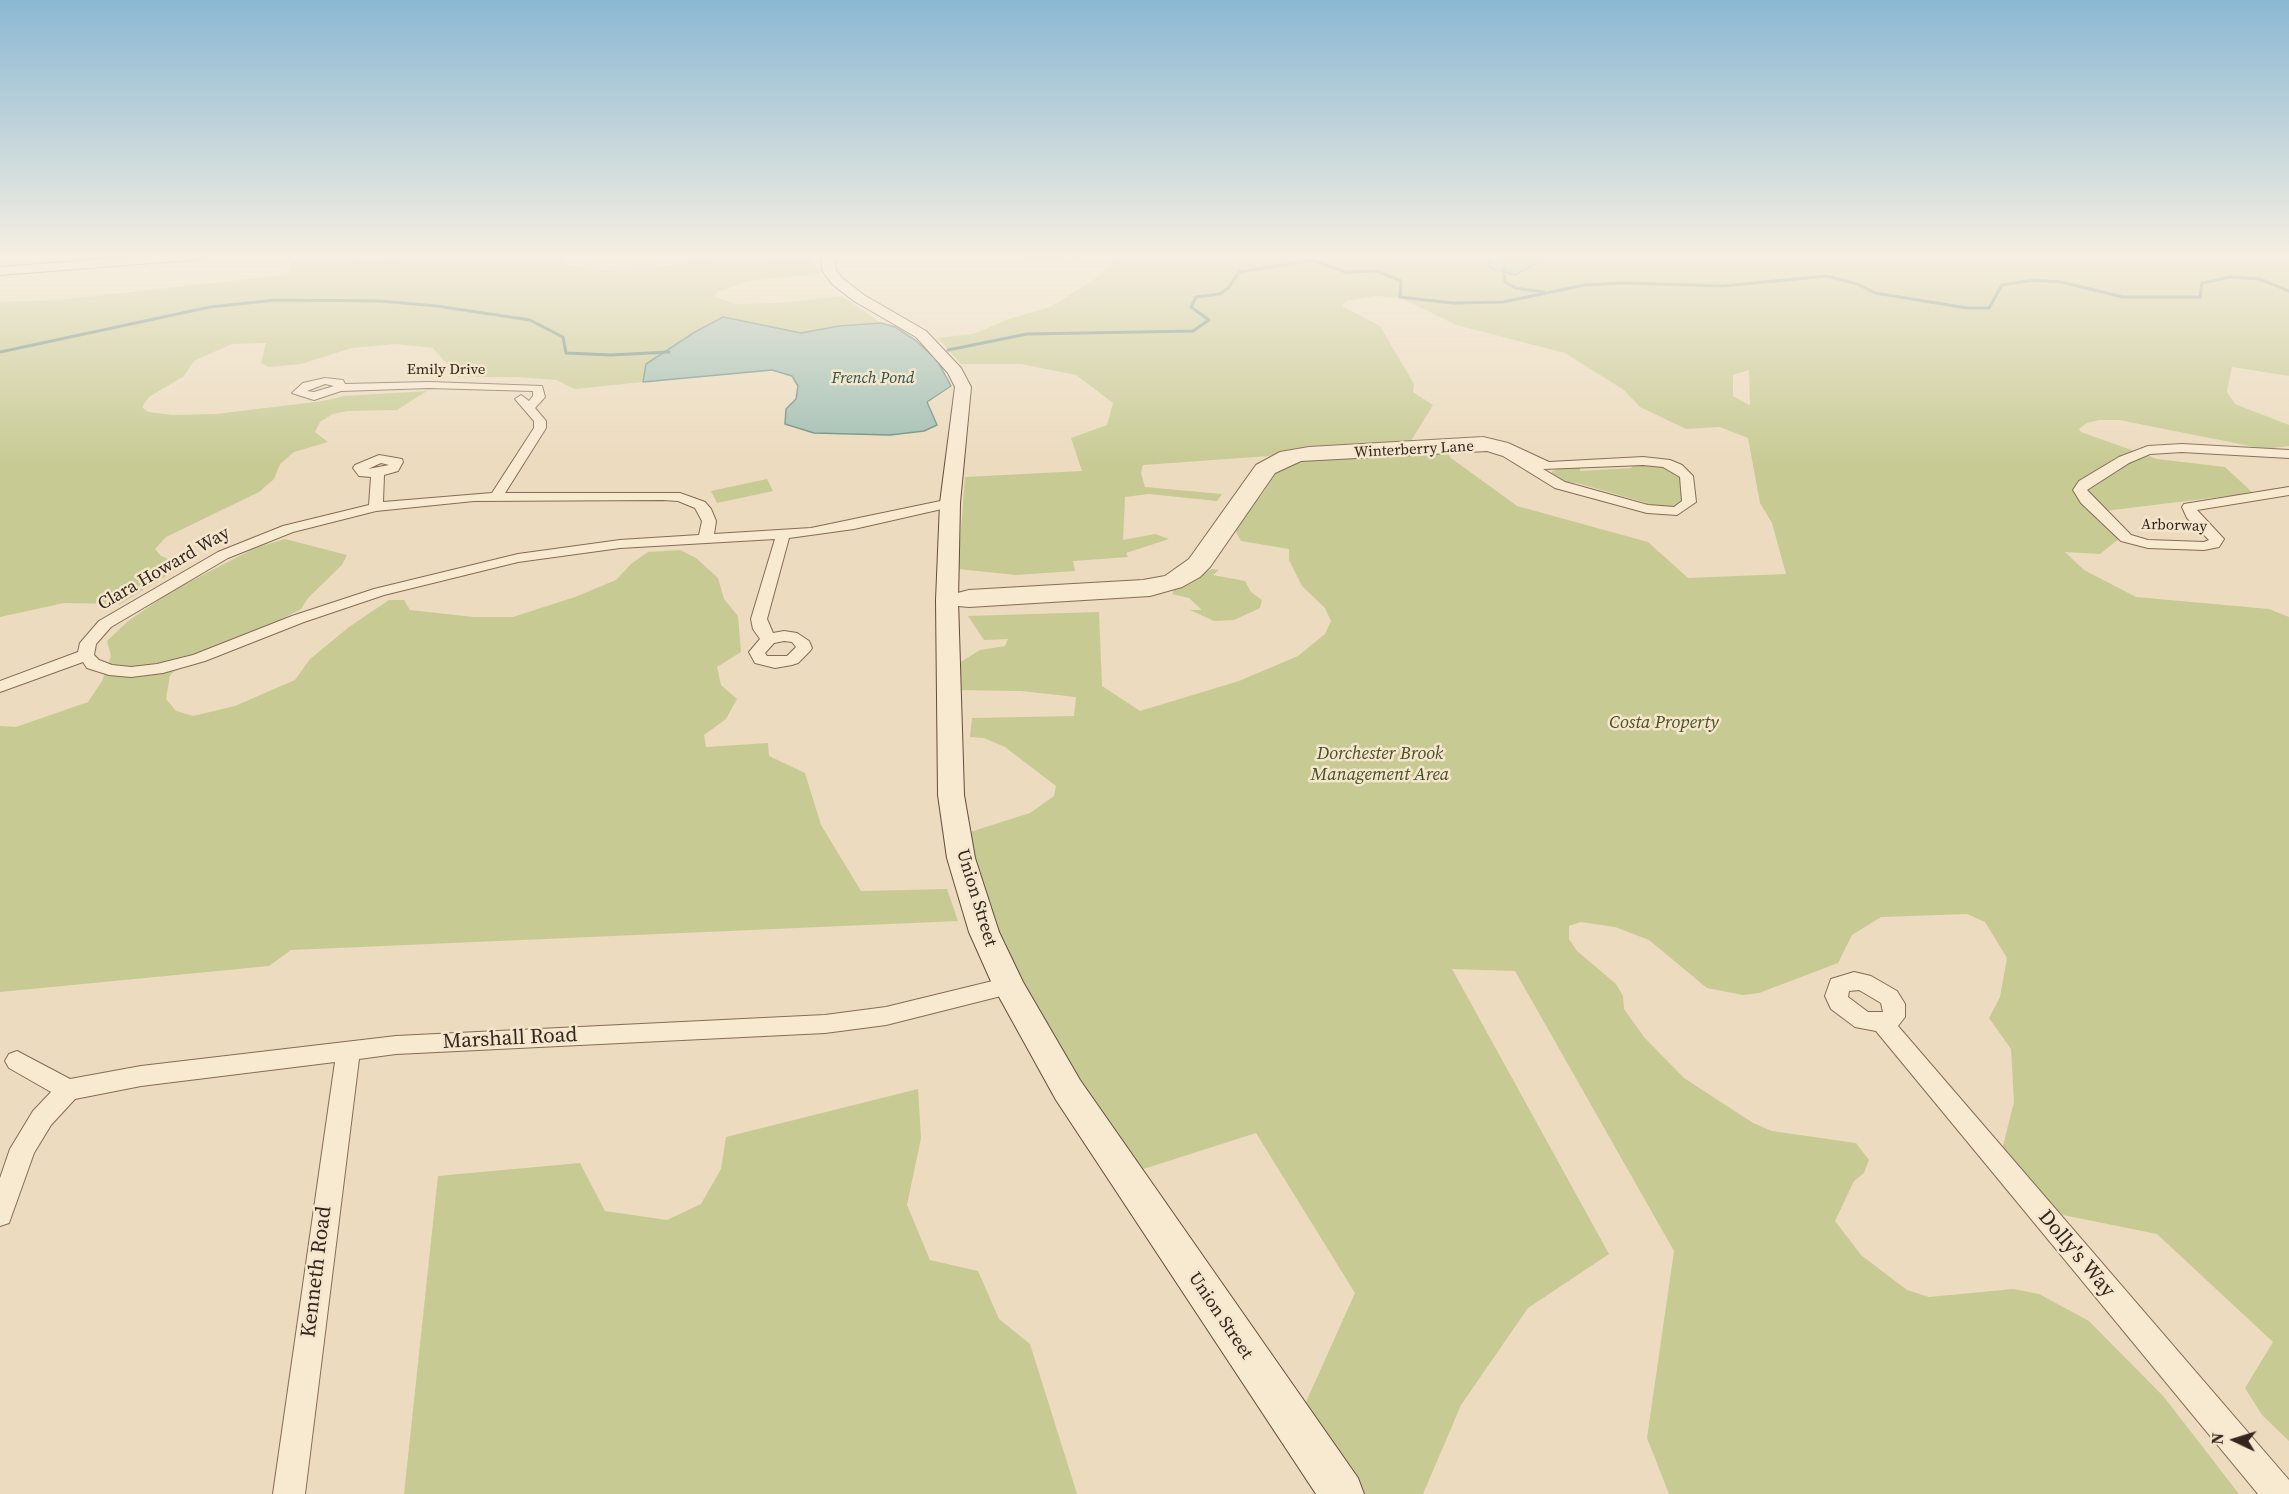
<!DOCTYPE html>
<style>
body{margin:0}
#map{position:relative;width:2289px;height:1494px;overflow:hidden;background:#ecdbbe;font-family:"Source Serif 4",serif}
canvas{display:block}
.north{position:absolute;left:2205px;top:1410px;width:60px;height:60px;-webkit-text-stroke:4px #f4e6cd;paint-order:stroke;rotate:274deg;font-size:16px;font-weight:700;line-height:24px;text-align:center;color:#34261c}
.north::after{content:'';display:block;margin:auto;width:21px;height:27px;background:#34261c;clip-path:polygon(50% 0,100% 100%,50% 72%,0 100%)}
</style>
<div id="map">
<canvas width="2289" height="1494"></canvas>
<div class="north">N</div>
</div>
<script>
const context = document.querySelector('canvas').getContext('2d');
context.lineJoin = 'round';
function fillPath(path, color) {
  context.fillStyle = color;
  context.fill(path, 'evenodd');
}
function shape(rows) {
  const path = new Path2D();
  for (const r of rows) {
    path.moveTo(r[0], r[1]);
    for (let i = 2; i < r.length; i += 2) path.lineTo(r[i], r[i + 1]);
  }
  return path;
}
function stroke(path, color, width, dash) {
  context.strokeStyle = color;
  context.lineWidth = width;
  context.lineCap = dash ? 'butt' : 'round';
  context.setLineDash(dash || []);
  context.stroke(path);
}
function drawText(font, color, halo, rows, align = 'center') {
  context.font = font + ' "Source Serif 4",serif';
  context.lineWidth = 5;
  context.setLineDash([]);
  context.textBaseline = 'middle';
  context.strokeStyle = halo;
  context.fillStyle = color;
  for (const [text, x, y, turn = 0] of rows) {
    context.save();
    context.translate(x, y);
    context.rotate((+turn || 0) * Math.PI / 180);
    context.textAlign = isNaN(turn) ? turn : align;
    if (halo) context.strokeText(text, 0, 0);
    context.fillText(text, 0, 0);
    context.restore();
  }
}
const green = shape([
 [298,255,352,255,364,262,380,262,404,255,565,255,563,264,602,270,659,267,719,255,810,258,821,274,747,281,717,292,715,297,736,304,780,303,842,296,881,323,839,326,801,333,723,317,646,364,643,382,575,389,556,380,516,377,458,377,433,348,395,344,352,348,301,364,269,367,261,363,266,343,232,344,194,361,184,376,149,397,142,407,148,412,173,415,216,414,323,401,344,396,427,391,397,410,348,411,333,414,320,422,315,432,328,442,294,452,280,464,274,479,259,492,166,537,155,549,161,556,177,563,174,571,120,604,64,603,0,617,0,302,58,300,286,275],
 [1022,255,1487,255,1515,275,1551,255,2289,255,2289,376,2232,367,2227,392,2235,404,2289,425,2289,446,2265,449,2119,420,2099,420,2087,423,2079,429,2081,432,2157,459,2225,467,2253,493,2096,512,2095,514,2111,532,2120,538,2100,554,2065,552,2084,570,2136,597,2269,609,2289,617,2289,1441,2262,1415,2245,1388,2273,1342,2157,1234,2063,1215,2021,1182,2003,1146,2014,1102,2011,1049,1989,1018,2000,997,2007,958,1985,922,1967,914,1881,917,1852,935,1838,963,1759,993,1743,995,1707,988,1649,940,1615,927,1581,922,1569,926,1569,939,1577,951,1616,984,1623,996,1624,1009,1644,1037,1684,1078,1753,1123,1772,1131,1856,1143,1869,1160,1864,1173,1854,1181,1835,1221,1861,1255,1907,1290,1929,1297,2013,1289,2039,1294,2089,1321,2164,1397,2239,1494,1669,1494,1647,1438,1674,1251,1515,971,1452,969,1609,1254,1528,1308,1461,1405,1423,1494,1356,1494,1302,1411,1355,1293,1256,1133,1131,1173,1034,1045,967,866,967,833,1030,813,1054,796,1056,786,1005,747,984,738,970,737,972,718,1074,716,1076,697,1021,691,950,690,951,668,980,650,1005,646,1008,639,984,640,968,616,1099,612,1102,686,1140,711,1239,681,1298,656,1325,634,1331,621,1325,608,1302,586,1289,560,1289,549,1241,541,1235,530,1255,500,1261,496,1276,473,1302,459,1446,450,1451,458,1517,506,1648,542,1688,578,1786,574,1772,523,1760,503,1748,438,1720,427,1686,429,1640,407,1624,390,1565,353,1456,325,1403,299,1376,296,1346,301,1342,306,1380,326,1414,384,1413,392,1433,405,1411,441,1301,449,1269,456,1143,465,1141,473,1145,487,1222,494,1217,501,1149,494,1125,497,1123,540,1155,534,1169,539,1126,553,1128,557,1073,561,1075,571,1016,575,958,569,965,477,1082,471,1071,438,1107,425,1113,403,1076,375,1021,364,961,364,938,338,973,334,1009,319,1050,307,1098,277,1118,256,1024,259],
 [1749,370,1750,404,1749,405,1733,396,1733,375],
 [1635,463,1658,464,1681,474,1687,496,1677,509,1644,505,1647,503,1577,483,1559,481,1551,472,1560,468,1580,467,1580,471,1631,468],
 [767,479,773,491,717,503,711,491],
 [285,539,347,555,342,565,308,598,301,609,274,623,194,654,170,675,166,699,176,711,193,716,235,706,295,680,310,659,349,627,389,600,404,600,410,610,473,617,513,617,575,597,616,580,632,563,648,552,680,550,696,558,718,578,724,599,738,616,741,652,717,667,721,685,737,699,726,719,704,735,706,747,768,743,769,756,805,773,821,825,861,891,947,889,958,921,291,950,269,966,0,992,0,726,16,727,88,702,102,681,111,656,107,641,127,622,170,592,255,548],
 [1212,569,1219,570,1213,575,1245,581,1251,592,1262,600,1260,608,1234,620,1214,621,1190,610,1202,610,1189,598,1172,594,1175,588],
 [918,1089,921,1138,907,1205,930,1260,978,1271,999,1319,1030,1344,1077,1494,404,1494,438,1176,580,1163,605,1211,667,1220,701,1204,721,1169,726,1137]
]);
const water = shape([
 [1487,255,1551,255,1515,275,1490,268,1487,255],
 [723,317,801,333,839,326,881,323,895,327,915,340,937,360,951,386,927,402,937,425,924,431,890,435,814,433,785,424,786,409,796,399,798,386,792,376,772,370,643,382,646,364,695,332,723,317]
]);
const stream = shape([
 [1503,269,1505,282,1515,288,1544,292],
 [948,350,1027,334,1193,331,1209,320,1191,307,1196,297,1220,294,1229,287,1239,272,1313,260,1345,272,1377,271,1401,281,1400,297,1453,303,1503,302,1585,285,1623,283,1723,286,1827,276,1857,284,1875,293,1967,308,1989,308,2002,285,2033,280,2061,282,2123,297,2200,297,2202,283,2230,277,2260,279,2289,291],
 [0,352,210,307,276,300,380,301,437,306,530,320,563,337,566,353,611,355,669,352]
]);
const minor = shape([
 [325,378,343,380,345,384,429,382,542,386,545,397,535,408,546,421,546,428,505,493,680,493,705,502,711,509,716,521,714,534,811,528,950,499,957,503,955,506,854,529,789,538,767,619,773,633,784,631,797,633,809,641,812,648,810,651,798,663,792,665,775,668,755,663,749,652,760,639,753,629,751,619,775,539,620,548,518,562,384,595,304,622,205,661,163,673,131,677,109,675,87,668,83,662,0,692,0,681,78,652,80,643,99,621,218,552,283,526,369,505,371,477,359,476,353,468,355,465,379,455,402,459,403,462,398,471,384,475,383,502,492,493,534,428,534,421,515,399,521,395,529,401,533,396,533,391,429,388,341,391,314,400,292,393,303,383,325,378],
 [325,384,334,386,314,392,307,391,325,384],
 [381,463,389,465,368,469,381,463],
 [663,500,678,501,695,508,702,521,699,535,620,540,518,554,374,589,292,616,193,655,157,664,131,667,112,665,99,660,94,655,96,644,111,627,228,558,293,532,376,511,474,501,663,500],
 [784,641,792,642,796,647,787,656,767,656,765,653,774,643,784,641],
 [1483,437,1508,443,1549,462,1643,457,1670,460,1682,465,1693,476,1696,502,1677,515,1647,513,1555,488,1503,456,1487,451,1301,461,1275,473,1210,567,1200,577,1182,587,1150,596,969,607,947,605,939,600,942,597,969,590,1143,580,1165,576,1189,559,1256,465,1280,452,1309,447,1483,437],
 [1643,465,1663,467,1680,477,1682,501,1674,507,1648,505,1565,482,1543,469,1643,465],
 [2182,444,2289,450,2289,458,2182,452,2150,454,2129,463,2087,490,2131,535,2148,540,2204,542,2209,540,2187,518,2182,507,2184,504,2289,487,2289,495,2197,510,2224,539,2219,547,2204,550,2148,548,2121,541,2081,503,2073,490,2079,481,2119,457,2148,446,2182,444],
 [1854,972,1871,976,1897,991,1905,1004,1905,1017,1898,1026,2289,1480,2289,1494,2258,1494,1876,1031,1855,1027,1831,1009,1825,996,1831,979,1854,972],
 [1859,990,1881,1003,1883,1012,1868,1012,1848,997,1849,991,1859,990],
 [1009,977,1017,980,1020,986,1017,992,886,1025,825,1033,396,1054,359,1059,305,1494,273,1494,335,1062,141,1086,75,1099,51,1125,34,1153,9,1223,0,1226,0,1178,10,1149,33,1111,51,1092,9,1068,5,1061,9,1054,17,1051,70,1079,141,1066,396,1036,825,1015,886,1007,1009,977]
]);
const secondary = shape([
 [155,255,210,255,204,259,0,275,0,267,155,255],
 [821,255,835,255,836,270,842,278,864,295,926,331,961,368,971,387,960,503,958,600,964,795,975,858,999,932,1023,982,1080,1080,1358,1478,1364,1494,1316,1494,1056,1100,993,986,969,932,947,858,938,795,936,600,940,503,955,387,948,373,916,337,854,301,832,284,822,270,821,255]
]);
const farStreetnames = [
 ["Emily Drive",446,370],
 ["Winterberry Lane",1414,450,-3],
 ["Arborway",2174,526,2]
];
const farWaternames = [
 ["French Pond",873,379]
];
const streetNames = [
 ["Clara Howard Way",164,569,-30],
 ["Union Street",976,898,73],
 ["Union Street",1220,1316,56]
];
const parkNames = [
 ["Costa Property",1664,723],
 ["Dorchester Brook",1380,754],
 ["Management Area",1380,775]
];
const nearStreetnames = [
 ["Marshall Road",510,1039,-3],
 ["Dolly's Way",2076,1254,50],
 ["Kenneth Road",317,1272,-83]
];
fillPath(green, '#c7ca93');
fillPath(water, '#a1beb3');
stroke(water, '#698b80', 1.5);
stroke(stream, '#698b80', 3);
stroke(minor, '#846c57', 2);
stroke(secondary, '#664d3b', 2);
fillPath(minor, '#f8e9d1');
fillPath(secondary, '#f8e9d1');
const sky = context.createLinearGradient(0, 0, 0, 465);
sky.addColorStop(0, '#8bb8d3');
sky.addColorStop(0.55, '#f6efe2');
sky.addColorStop(1, '#f6efe200');
context.fillStyle = sky;
context.fillRect(0, 0, 2289, 465);
drawText('15px', '#34261c', '#f4e6cd', farStreetnames);
drawText('italic 16px', '#2b534e', '#f4e6cd', farWaternames);
drawText('18px', '#34261c', '#f4e6cd', streetNames);
drawText('italic 18px', '#485023', '#f4e6cd', parkNames);
drawText('21px', '#34261c', '#f4e6cd', nearStreetnames);
</script>
